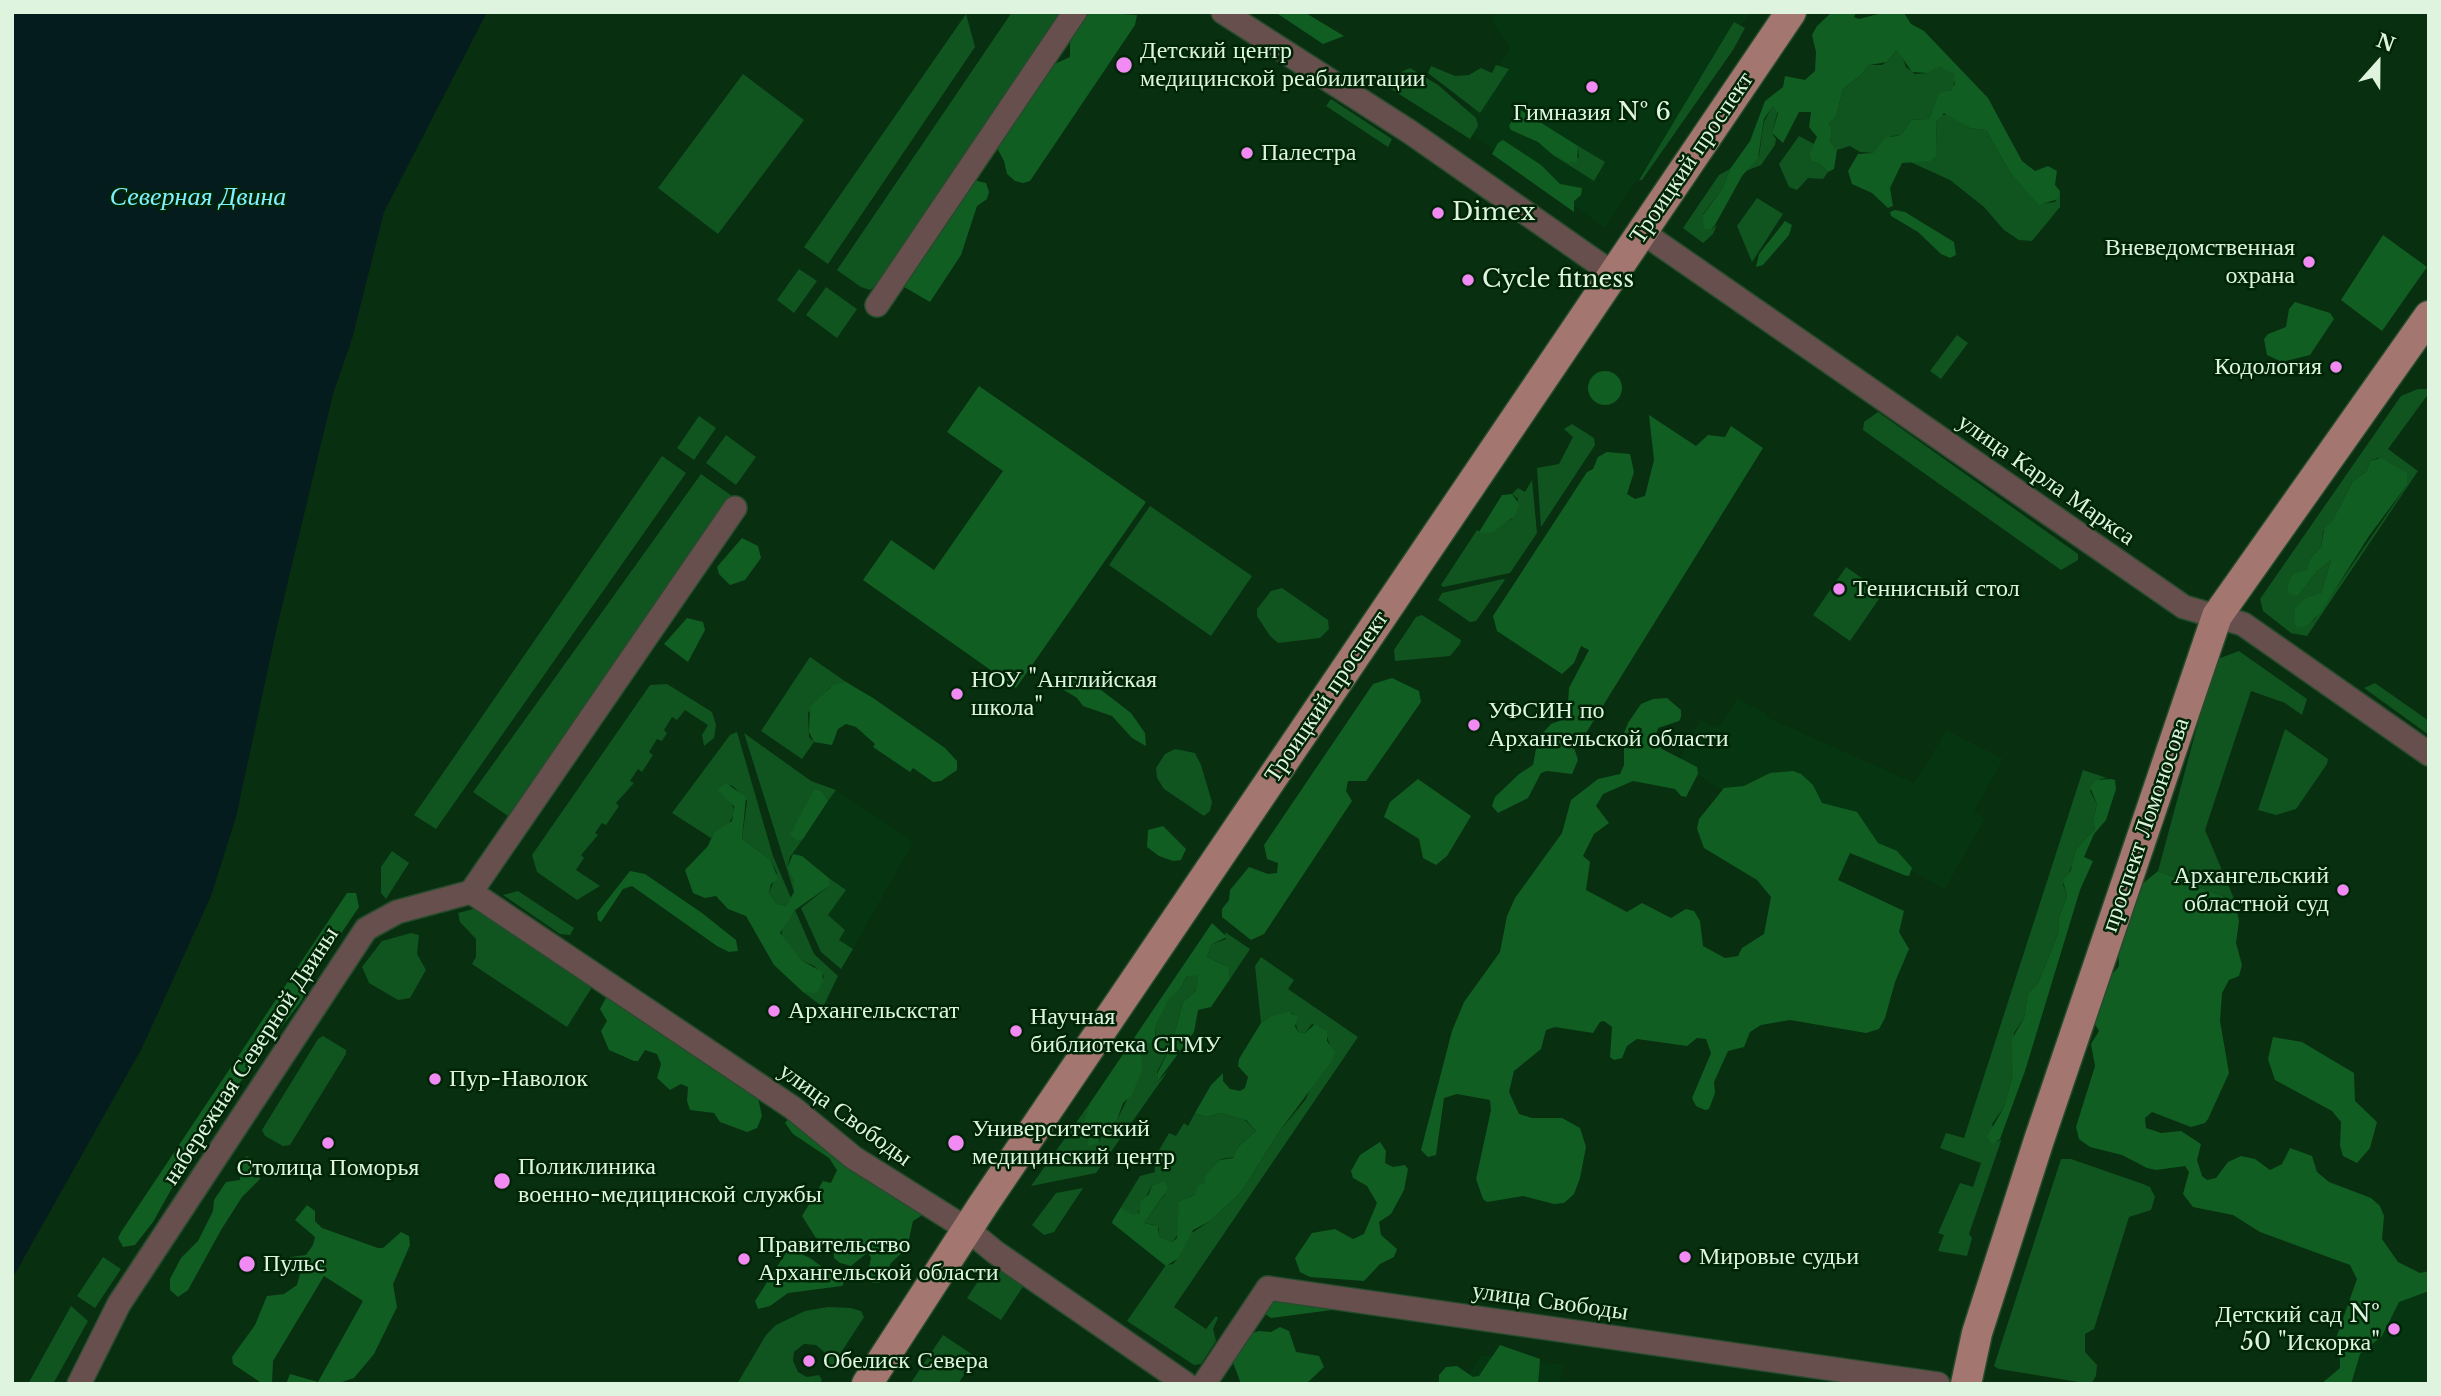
<!DOCTYPE html>
<meta charset="utf-8">
<style>
body{margin:0}
#map{position:relative;width:2441px;height:1396px;overflow:hidden;background:#082f10;font-family:"Libre Baskerville",serif}
canvas{display:block}
.frame{position:absolute;inset:0;border:14px solid #def4df;pointer-events:none}
.north{position:absolute;left:2343px;top:28px;width:70px;height:70px;-webkit-text-stroke:5px #002506;paint-order:stroke;rotate:21deg;font-size:19px;font-weight:700;line-height:28px;text-align:center;color:#def4df}
.north::after{content:'';display:block;margin:auto;width:24px;height:32px;background:#def4df;clip-path:polygon(50% 0,100% 100%,50% 72%,0 100%)}
</style>
<div id="map">
<canvas width="2441" height="1396"></canvas>
<div class="frame"></div>
<div class="north">N</div>
</div>
<script>
const context = document.querySelector('canvas').getContext('2d');
context.lineJoin = 'round';
function fillPath(path, color) {
  context.fillStyle = color;
  context.fill(path, 'evenodd');
}
function shape(rows) {
  const path = new Path2D();
  for (const r of rows) {
    if (r.length === 3) {
      path.moveTo(r[0] + r[2], r[1]);
      path.arc(r[0], r[1], r[2], 0, 2 * Math.PI);
      continue;
    }
    path.moveTo(r[0], r[1]);
    for (let i = 2; i < r.length; i += 2) path.lineTo(r[i], r[i + 1]);
  }
  return path;
}
function stroke(path, color, width, dash) {
  context.strokeStyle = color;
  context.lineWidth = width;
  context.lineCap = dash ? 'butt' : 'round';
  context.setLineDash(dash || []);
  context.stroke(path);
}
function drawText(font, color, halo, rows, align = 'center') {
  context.font = font + ' "Libre Baskerville",serif';
  context.lineWidth = 5;
  context.setLineDash([]);
  context.textBaseline = 'middle';
  context.strokeStyle = halo;
  context.fillStyle = color;
  for (const [text, x, y, turn = 0] of rows) {
    context.save();
    context.translate(x, y);
    context.rotate((+turn || 0) * Math.PI / 180);
    context.textAlign = isNaN(turn) ? turn : align;
    if (halo) context.strokeText(text, 0, 0);
    context.fillText(text, 0, 0);
    context.restore();
  }
}
const built = shape([
 [1497,12,1750,12,1605,228,1460,126,1510,48,1492,22],
 [1737,699,1764,712,1767,717,1914,783,1947,730,2003,759,1974,812,1985,818,1945,889,1751,785,1723,792,1679,761,1700,720,1718,728],
 [836,790,913,842,853,949,839,940,845,929,828,915,846,890,802,856,793,854],
 [2381,1262,2429,1275,2429,1384,2342,1384],
 [1481,1355,1563,1365,1560,1384,1464,1384]
]);
const green = shape([
 [1012,12,1063,12,877,285,870,290,861,287,837,270],
 [966,14,975,47,828,264,804,247],
 [1734,22,1745,28,1733,50,1642,180,1639,180],
 [1897,50,1900,50,1906,67,1915,74,1928,73,1938,65,1951,71,1956,77,1953,88,1937,100,1929,119,1911,120,1901,135,1892,136,1873,153,1860,152,1850,146,1837,150,1830,141,1832,130,1829,123,1836,117,1843,89,1862,74,1869,65,1882,65,1889,60],
 [1496,65,1509,69,1480,113,1428,73,1431,66,1455,76,1469,75,1481,68,1492,73],
 [1410,68,1438,85,1476,118,1478,126,1470,139,1380,82],
 [743,74,804,120,718,234,658,188],
 [1331,99,1392,139,1388,147,1326,106],
 [1773,105,1778,110,1772,133,1776,139,1775,145,1761,165,1746,171,1759,155,1764,122],
 [1948,114,1970,128,1986,130,2011,174,2039,204,2055,202,2060,191,2060,207,2032,241,2019,240,2004,230,1984,207,1950,180,1908,161,1931,161,1937,156,1936,122,1941,115],
 [1799,136,1814,144,1809,154,1811,161,1820,164,1828,172,1823,179,1808,178,1797,190,1789,187,1779,164],
 [1578,146,1605,162,1594,181,1553,155,1572,163,1579,157],
 [1730,169,1722,189,1703,214,1711,230,1717,225,1713,234,1703,243,1683,228,1719,175],
 [1757,198,1783,214,1752,262,1737,226],
 [799,269,817,281,794,313,777,300],
 [826,287,857,309,837,338,806,315],
 [1957,335,1968,343,1941,379,1930,371],
 [2418,389,2429,389,2429,393,2388,449,2418,471,2307,636,2291,633,2263,611,2260,599,2401,396],
 [2378,458,2398,469,2407,485,2315,619,2310,623,2294,616,2304,599,2316,597,2321,593,2331,560,2317,571,2298,596,2297,573,2303,573,2309,568,2311,557,2321,547,2323,531,2332,521,2353,481,2366,472,2370,461],
 [1878,412,2078,554,2078,560,2061,570,1863,430,1864,422],
 [699,416,716,428,694,460,677,448],
 [1572,424,1594,438,1595,445,1541,527,1537,468,1559,464,1573,437,1564,429],
 [726,435,756,457,736,485,706,463],
 [662,456,686,473,436,829,414,815],
 [701,474,732,496,508,816,473,792],
 [1532,480,1537,533,1510,573,1443,587,1441,585,1477,530,1485,534,1512,519,1518,499,1512,494,1518,488,1525,492],
 [1150,506,1252,576,1211,636,1109,565],
 [1846,567,1883,593,1850,641,1813,615],
 [1503,579,1505,580,1476,621,1470,622,1438,600,1442,593],
 [1282,588,1328,620,1329,629,1320,638,1278,643,1270,636,1257,616,1257,609,1271,591],
 [1422,615,1461,640,1460,644,1450,656,1395,661,1394,650,1416,617],
 [2239,651,2307,699,2302,715,2285,703,2251,691,2205,830,2235,901,2158,871,2215,660],
 [810,657,849,684,830,687,808,713,809,737,814,742,802,759,761,731],
 [2375,683,2429,721,2429,735,2364,688],
 [667,684,712,712,716,725,714,738,704,746,702,735,708,725,685,710,677,720,672,717,664,730,667,733,662,741,657,739,649,752,653,755,642,772,638,769,630,781,634,783,616,803,619,806,606,825,602,823,595,833,598,835,581,855,584,858,576,870,600,886,577,900,537,872,532,855,650,685],
 [2285,729,2328,759,2327,764,2296,809,2276,815,2258,810],
 [737,732,773,856,791,898,786,906,777,904,769,893,777,873,771,860,742,839,747,801,735,788,731,785,720,793,732,802,734,813,729,824,714,832,711,838,672,813,730,735],
 [744,733,811,781,836,790,828,801,823,792,815,788,798,841,803,839,790,857,787,868,794,882,794,892],
 [1175,749,1195,753,1201,765,1212,802,1210,811,1204,816,1164,789,1157,778,1156,768,1165,754],
 [2083,770,2107,778,2100,779,2090,791,2097,804,2093,821,2095,829,2076,849,2073,864,2063,884,2067,896,2059,917,2058,934,2038,983,2028,993,2024,1018,2014,1033,2013,1074,2004,1107,1992,1124,1998,1142,2000,1139,2001,1141,1969,1234,1972,1238,1967,1256,1938,1251,1944,1235,1938,1233,1960,1183,1973,1187,1981,1163,1940,1148,1946,1133,1964,1138],
 [392,851,409,863,386,899,381,893,381,867],
 [829,878,846,890,828,915,845,930,839,940,853,949,841,969,821,952,801,908,829,886],
 [518,891,574,928,570,935,560,934,503,895],
 [480,907,594,984,567,1027,472,964,476,957,476,939,460,922,458,913],
 [795,910,814,954,838,976,823,1007,803,992,817,992,824,976,814,966,801,960,781,938,783,924],
 [1225,932,1250,949,1230,979,1229,967,1207,957,1212,944,1226,939],
 [411,933,419,935,417,954,426,970,410,998,398,1000,369,983,362,967,382,941],
 [1261,957,1294,980,1288,989,1358,1037,1174,1307,1206,1329,1216,1316,1218,1318,1213,1329,1216,1341,1201,1364,1194,1365,1127,1321,1166,1265,1173,1264,1180,1256,1190,1234,1210,1221,1241,1192,1279,1132,1306,1099,1312,1084,1334,1056,1324,1029,1312,1024,1305,1033,1298,1032,1293,1013,1271,1016,1261,1023,1255,966],
 [1188,975,1197,975,1199,982,1194,993,1183,1002,1171,1046,1157,1072,1158,1081,1168,1071,1096,1173,1031,1186,1090,1103,1085,1126,1089,1134,1099,1142,1106,1126,1117,1120,1143,1067,1141,1049,1156,1038,1156,1025,1170,996,1180,989],
 [323,1036,346,1050,346,1054,290,1145,283,1146,265,1136,262,1130,318,1039],
 [1195,1113,1207,1117,1221,1113,1244,1119,1256,1131,1238,1147,1234,1157,1221,1159,1195,1195,1179,1201,1180,1232,1172,1242,1159,1237,1159,1228,1155,1225,1144,1223,1165,1194,1164,1181,1152,1185,1137,1215,1130,1215,1121,1207,1140,1176,1155,1172,1154,1159,1169,1133,1176,1136,1184,1123,1188,1126],
 [2061,1159,2071,1159,2143,1184,2150,1187,2155,1197,2151,1210,2129,1217,2094,1329,2085,1334,2085,1352,2097,1365,2096,1376,2091,1384,1999,1369,1994,1366],
 [1083,1188,1054,1232,1044,1235,1032,1225,1056,1193],
 [103,1257,121,1269,95,1308,77,1296],
 [1003,1270,1024,1285,1001,1320,967,1298,982,1275,996,1275],
 [71,1306,88,1321,53,1384,28,1384],
 [828,1307,851,1308,861,1311,864,1317,833,1365,826,1363,824,1352,816,1345,804,1344,794,1352,793,1361,798,1372,807,1377,819,1375,822,1380,819,1384,737,1384,766,1335,776,1325,805,1311],
 [943,1335,976,1357,958,1384,910,1384]
]);
const forest = shape([
 [1089,12,1137,15,1135,25,1030,181,1023,183,1015,181,1007,174,1004,161,996,146,1043,81,1048,67,1070,57,1070,42,1080,22],
 [1275,12,1304,12,1344,36,1323,44],
 [1832,12,1856,12,1854,17,1859,19,1886,12,1904,13,1911,24,1924,31,1988,98,2022,161,2035,171,2048,166,2057,171,2055,185,2060,191,2058,199,2039,205,2011,174,1986,130,1970,128,1944,113,1936,122,1937,156,1931,161,1902,163,1890,188,1893,206,1888,208,1872,193,1852,184,1848,171,1858,154,1873,153,1885,138,1901,135,1911,120,1929,119,1939,94,1951,90,1955,84,1954,74,1939,66,1928,73,1912,72,1897,50,1887,62,1869,65,1862,74,1843,89,1836,117,1829,123,1832,130,1830,141,1837,150,1834,169,1828,172,1820,164,1811,161,1809,154,1817,137,1809,127,1811,112,1799,112,1783,143,1772,133,1778,113,1773,106,1764,119,1758,158,1742,176,1715,225,1711,230,1704,228,1703,215,1722,189,1730,169,1750,141,1765,101,1783,87,1785,76,1805,80,1815,71,1816,52,1812,35,1817,26],
 [1519,109,1578,146,1577,162,1569,163,1553,155,1538,142,1511,130,1509,126],
 [1503,140,1541,165,1560,184,1582,188,1581,195,1574,201,1574,212,1492,154,1498,143],
 [973,180,986,183,989,192,987,199,977,206,961,255,930,302,899,284],
 [1895,210,1905,212,1954,242,1956,255,1950,258,1941,254,1918,232,1891,216,1890,212],
 [1785,221,1792,225,1789,235,1763,265,1756,267,1759,254],
 [2383,235,2427,267,2382,331,2341,300],
 [2295,302,2330,313,2334,319,2310,355,2282,362,2267,355,2264,339,2268,334,2286,327,2289,309],
 [1605,388,17],
 [979,386,1146,502,1016,688,863,580,891,540,934,570,1003,471,947,432],
 [1649,415,1696,446,1708,435,1725,437,1731,426,1763,448,1586,733,1570,735,1578,760,1572,774,1547,771,1541,773,1528,798,1498,813,1492,806,1495,797,1519,774,1533,765,1538,738,1551,724,1567,718,1569,688,1589,650,1581,646,1574,663,1562,674,1497,631,1493,616,1587,472,1593,469,1598,457,1607,452,1630,454,1634,472,1627,494,1635,499,1645,496,1654,460],
 [2381,458,2407,473,2407,485,2369,536,2321,612,2308,625,2297,628,2294,621,2295,609,2304,599,2321,593,2331,560,2317,571,2298,596,2290,594,2287,588,2290,580,2294,574,2307,570,2311,557,2321,547,2324,529,2332,521,2353,481,2366,472,2370,461],
 [1512,494,1519,504,1515,516,1494,531,1485,534,1479,532,1502,495],
 [742,538,758,546,761,558,745,580,730,585,719,574,717,567],
 [687,618,703,622,705,630,688,662,664,644],
 [1070,672,1092,683,1131,713,1145,733,1146,746,1132,738,1112,716,1083,706,1077,698,1064,690,1062,686],
 [1392,678,1419,691,1421,702,1366,781,1348,781,1346,791,1352,801,1264,934,1251,940,1222,917,1222,909,1229,900,1230,890,1249,867,1268,874,1277,873,1278,863,1267,859,1264,845,1373,684],
 [846,682,873,698,945,748,957,761,957,770,941,781,933,782,913,768,910,772,873,747,875,744,856,727,846,724,838,729,832,745,814,742,809,732,810,707,833,685],
 [1667,698,1681,710,1681,717,1679,721,1658,728,1654,740,1662,749,1697,767,1698,774,1686,797,1681,796,1675,789,1633,781,1603,794,1596,806,1609,823,1594,834,1583,856,1590,862,1586,890,1627,912,1642,903,1671,918,1686,909,1694,911,1700,921,1703,946,1725,958,1738,956,1742,948,1764,934,1771,897,1757,880,1704,848,1697,829,1699,819,1724,788,1744,786,1770,773,1793,771,1801,774,1813,785,1822,803,1857,812,1878,843,1897,851,1912,868,1909,876,1904,875,1850,853,1838,880,1904,911,1899,932,1909,949,1895,982,1885,1018,1879,1029,1866,1033,1790,1020,1761,1025,1750,1032,1744,1047,1728,1051,1714,1082,1715,1093,1709,1109,1705,1110,1696,1106,1692,1098,1711,1053,1706,1039,1697,1038,1687,1046,1637,1039,1627,1046,1622,1058,1614,1060,1610,1057,1612,1027,1604,1021,1600,1022,1593,1033,1555,1027,1546,1030,1541,1049,1514,1071,1509,1092,1519,1114,1532,1118,1562,1118,1580,1128,1586,1147,1580,1178,1574,1194,1564,1203,1554,1204,1523,1196,1487,1202,1483,1199,1476,1179,1491,1110,1490,1100,1457,1094,1444,1098,1436,1155,1428,1157,1421,1150,1452,1031,1464,1002,1500,952,1507,916,1515,898,1562,833,1571,800,1598,779,1620,774,1624,765,1624,733,1628,723,1641,704,1653,699],
 [1418,779,1471,816,1447,856,1436,865,1423,858,1419,839,1384,817,1390,802],
 [2111,779,2115,780,2116,789,2106,820,2094,834,2084,857,2093,861,2080,890,2025,1071,2000,1139,1992,1144,1987,1137,2004,1107,2013,1074,2012,1039,2024,1018,2028,993,2038,983,2058,934,2059,917,2067,896,2063,881,2071,870,2076,849,2095,829,2093,821,2097,804,2090,787,2096,780],
 [726,783,746,797,742,839,771,860,778,879,771,884,769,893,777,904,786,906,794,892,794,882,787,868,793,854,802,856,829,878,829,886,795,910,780,933,801,960,822,972,823,981,817,993,803,992,774,965,746,916,728,909,716,896,705,898,693,893,685,870,708,846,714,832,732,821,734,806,717,790],
 [815,788,823,792,828,801,803,839,798,841,790,835],
 [1163,826,1186,849,1181,860,1173,861,1159,856,1147,847,1148,830],
 [630,871,645,874,702,913,736,940,738,951,729,952,717,946,632,886,623,889,601,922,598,920,597,913],
 [2158,871,2235,901,2239,921,2236,943,2242,965,2239,976,2229,980,2222,993,2220,1021,2229,1073,2208,1119,2205,1123,2191,1127,2152,1112,2145,1118,2146,1128,2161,1133,2181,1131,2201,1144,2197,1160,2202,1176,2207,1180,2216,1178,2228,1162,2241,1156,2255,1159,2270,1170,2282,1164,2290,1148,2312,1156,2317,1172,2329,1182,2371,1198,2380,1206,2384,1216,2382,1239,2398,1262,2420,1273,2429,1271,2429,1291,2399,1302,2382,1336,2360,1354,2351,1384,2321,1384,2340,1368,2340,1356,2334,1344,2357,1279,2350,1265,2260,1232,2233,1215,2193,1207,2183,1194,2189,1172,2185,1166,2156,1170,2147,1168,2122,1155,2090,1147,2079,1139,2076,1127,2095,1066,2091,1044,2099,1031,2094,1023,2109,978,2119,966,2118,948,2141,885],
 [347,893,356,893,359,907,308,982,302,1000,238,1085,211,1133,186,1163,153,1222,135,1245,123,1247,118,1238,121,1232],
 [1212,923,1227,937,1212,944,1207,957,1229,967,1230,979,1211,1007,1198,1010,1194,1032,1158,1081,1157,1074,1171,1046,1183,1002,1195,992,1198,982,1197,975,1187,976,1180,989,1170,997,1156,1025,1155,1040,1141,1049,1143,1067,1132,1095,1123,1103,1117,1120,1104,1128,1098,1143,1088,1146,1089,1129,1083,1125,1090,1103],
 [608,994,757,1093,762,1116,757,1128,747,1132,720,1122,714,1113,690,1110,687,1101,688,1087,681,1084,670,1090,657,1078,661,1064,657,1054,645,1050,638,1061,634,1061,609,1050,601,1031,607,1021,600,1009],
 [1289,1012,1298,1017,1295,1026,1298,1032,1305,1033,1315,1024,1327,1031,1327,1041,1335,1052,1333,1059,1279,1132,1241,1192,1210,1221,1193,1230,1179,1258,1166,1266,1112,1223,1113,1220,1121,1207,1132,1215,1139,1213,1141,1201,1149,1194,1152,1185,1164,1181,1168,1187,1166,1192,1144,1223,1158,1226,1159,1237,1172,1242,1177,1238,1179,1201,1195,1195,1198,1186,1204,1183,1206,1175,1220,1160,1233,1158,1238,1147,1256,1131,1246,1120,1221,1113,1207,1117,1195,1113,1211,1085,1223,1073,1223,1081,1230,1089,1240,1091,1245,1088,1248,1077,1238,1066,1239,1059,1261,1023,1271,1016],
 [2273,1037,2302,1042,2354,1073,2355,1101,2377,1122,2370,1148,2357,1163,2343,1156,2340,1146,2341,1122,2332,1111,2275,1080,2268,1059],
 [790,1117,924,1214,913,1221,907,1248,891,1263,880,1283,872,1283,867,1277,871,1258,868,1252,851,1266,840,1263,834,1258,834,1244,816,1238,802,1216,823,1181,831,1183,837,1170,829,1158,793,1134,785,1123],
 [1380,1142,1386,1151,1385,1163,1393,1167,1405,1165,1408,1169,1404,1190,1391,1214,1379,1222,1381,1235,1397,1249,1394,1257,1380,1264,1364,1281,1310,1277,1300,1272,1295,1258,1312,1233,1335,1229,1353,1239,1364,1234,1377,1203,1367,1186,1353,1178,1351,1171,1360,1155],
 [246,1156,262,1166,260,1179,242,1197,221,1230,188,1290,178,1297,170,1290,170,1279,181,1258,198,1241,213,1211,214,1200,226,1182,240,1180,241,1167],
 [307,1205,315,1211,315,1221,322,1228,378,1248,383,1248,401,1232,409,1236,410,1245,393,1284,397,1307,374,1354,354,1378,336,1384,286,1384,290,1374,318,1382,363,1301,324,1276,273,1361,272,1383,263,1384,233,1364,232,1357,255,1325,267,1296,284,1294,297,1285,301,1270,285,1271,282,1265,290,1257,306,1255,313,1245,315,1237,295,1220],
 [789,1248,810,1258,844,1283,842,1286,788,1293,770,1306,758,1309,755,1301],
 [1272,1296,1347,1308,1271,1318,1262,1312],
 [1280,1327,1289,1331,1296,1352,1319,1356,1324,1367,1306,1384,1241,1384,1232,1360,1249,1334,1259,1331,1271,1332],
 [1500,1345,1540,1359,1538,1384,1439,1384,1439,1375,1446,1367,1457,1366,1473,1377,1479,1376]
]);
const water = shape([
 [12,12,487,12,384,212,352,339,333,394,277,627,236,817,211,896,142,1048,12,1279]
]);
const minor = shape([
 [1223,12,1410,132,1612,273],
 [1642,232,2184,607,2243,624,2429,754],
 [877,305,1075,12],
 [471,892,793,1108,854,1158,967,1229,995,1252,1186,1384],
 [79,1384,119,1304,366,929,397,912,471,892,735,508],
 [1204,1384,1268,1288,1938,1384]
]);
const major = shape([
 [867,1384,983,1205,1791,12],
 [1966,1384,1977,1333,2039,1140,2217,616,2429,316]
]);
const markers = [
 [1124,65,9,"#f28af3"],
 [1592,87,7,"#f28af3"],
 [1247,153,7,"#f28af3"],
 [1438,213,7,"#f28af3"],
 [2309,262,7,"#f28af3"],
 [1468,280,7,"#f28af3"],
 [2336,367,7,"#f28af3"],
 [1839,589,7,"#f28af3"],
 [957,694,7,"#f28af3"],
 [1474,725,7,"#f28af3"],
 [2343,890,7,"#f28af3"],
 [774,1011,7,"#f28af3"],
 [1016,1031,7,"#f28af3"],
 [435,1079,7,"#f28af3"],
 [328,1143,7,"#f28af3"],
 [956,1143,9,"#f28af3"],
 [502,1181,9,"#f28af3"],
 [1685,1257,7,"#f28af3"],
 [744,1259,7,"#f28af3"],
 [247,1264,9,"#f28af3"],
 [2394,1329,7,"#f28af3"],
 [809,1361,7,"#f28af3"]
];
const poiNames = [
 ["Детский центр",1140,51],
 ["медицинской реабилитации",1140,79],
 ["Гимназия № 6",1592,113,"center"],
 ["Палестра",1261,153],
 ["Dimex",1452,213],
 ["Вневедомственная",2295,248,"right"],
 ["охрана",2295,276,"right"],
 ["Cycle fitness",1482,280],
 ["Кодология",2322,367,"right"],
 ["Теннисный стол",1853,589],
 ["НОУ \"Английская",971,680],
 ["школа\"",971,708],
 ["УФСИН по",1488,711],
 ["Архангельской области",1488,739],
 ["Архангельский",2329,876,"right"],
 ["областной суд",2329,904,"right"],
 ["Архангельскстат",788,1011],
 ["Научная",1030,1017],
 ["библиотека СГМУ",1030,1045],
 ["Пур-Наволок",449,1079],
 ["Университетский",972,1129],
 ["медицинский центр",972,1157],
 ["Поликлиника",518,1167],
 ["военно-медицинской службы",518,1195],
 ["Столица Поморья",328,1168,"center"],
 ["Правительство",758,1245],
 ["Архангельской области",758,1273],
 ["Мировые судьи",1699,1257],
 ["Пульс",263,1264],
 ["Детский сад №",2380,1315,"right"],
 ["50 \"Искорка\"",2380,1343,"right"],
 ["Обелиск Севера",823,1361]
];
const streetNames = [
 ["Троицкий проспект",1692,158,-56],
 ["улица Карла Маркса",2046,480,35],
 ["Троицкий проспект",1327,697,-56],
 ["проспект Ломоносова",2146,825,-71],
 ["набережная Северной Двины",251,1056,-57],
 ["улица Свободы",845,1115,36],
 ["улица Свободы",1550,1302,8]
];
const waterNames = [
 ["Северная Двина",198,198]
];
fillPath(built, '#063611');
fillPath(green, '#10551f');
fillPath(forest, '#115e23');
fillPath(water, '#051c1f');
stroke(minor, '#264b2d', 26);
stroke(major, '#264b2d', 33);
stroke(minor, '#664f4c', 23);
stroke(major, '#a47670', 30);
for (const [x, y, r, color] of markers) {
  const dot = new Path2D();
  dot.arc(x, y, r, 0, 2 * Math.PI);
  context.fillStyle = color;
  context.fill(dot);
  stroke(dot, '#002506', 2.5);
}
drawText('24px', '#def4df', '#002506', poiNames, 'left');
drawText('24px', '#def4df', '#002506', streetNames);
drawText('italic 26px', '#7ef0ff', '#002506', waterNames);
</script>
